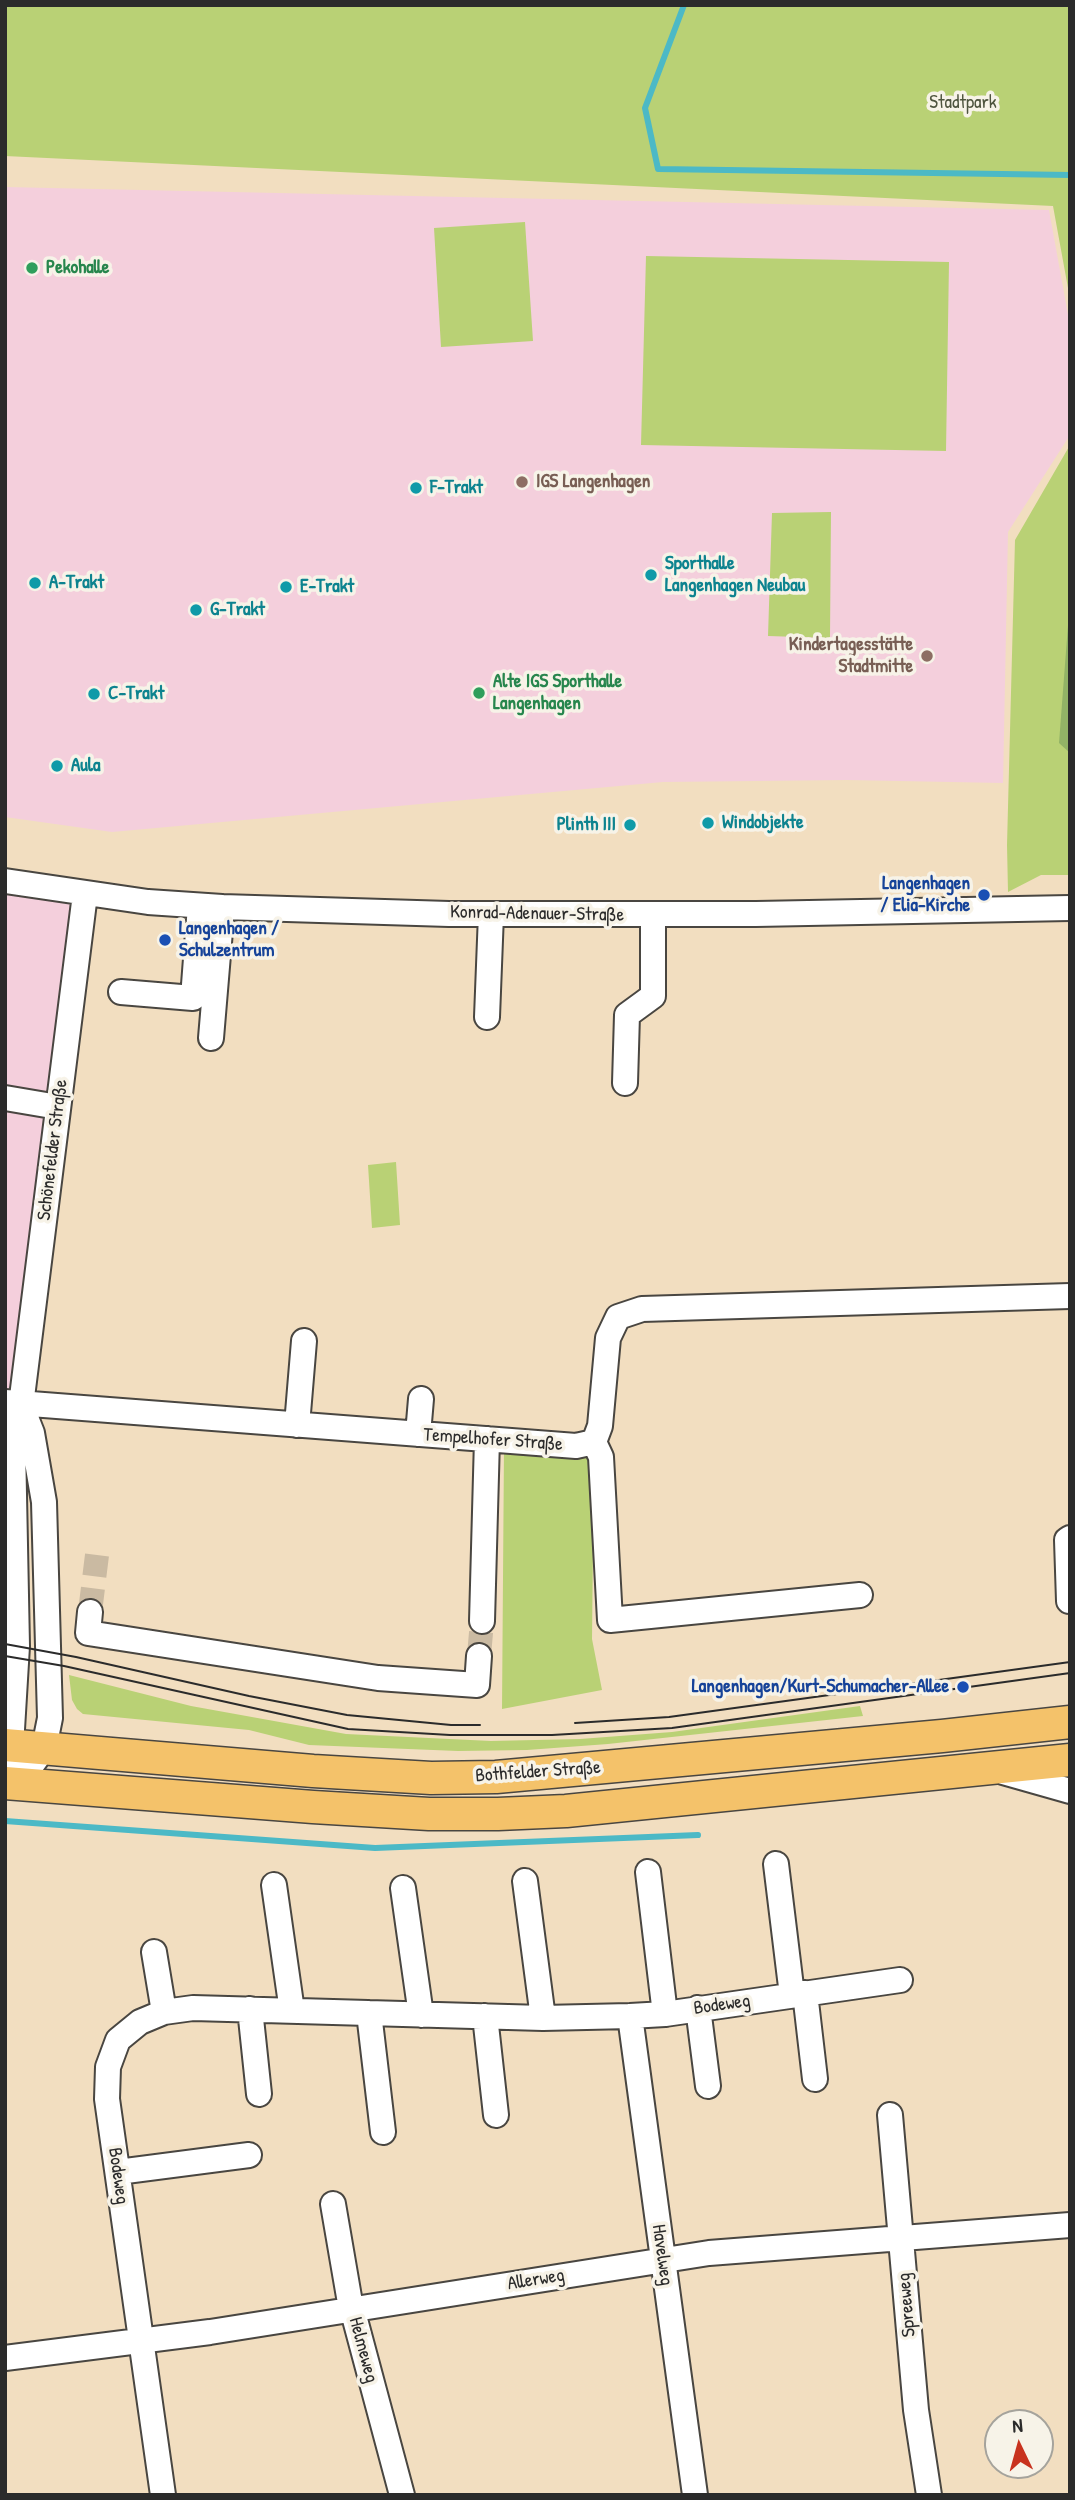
<!DOCTYPE html>
<meta charset="utf-8">
<style>
body{margin:0}
#map{position:relative;width:1075px;height:2500px;overflow:hidden;background:#f2dec0;font-family:"Patrick Hand",sans-serif}
canvas{display:block}
.frame{position:absolute;inset:0;border:7px solid #2b2b2b;pointer-events:none}
.north{position:absolute;left:984px;top:2409px;width:70px;height:70px;box-sizing:border-box;background:#f7f3e8;border:2px solid #a5a39c;border-radius:50%;rotate:355deg;font-size:19px;font-weight:700;line-height:28px;text-align:center;color:#2b2b2b}
.north::after{content:'';display:block;margin:auto;width:24px;height:32px;background:#c8321e;clip-path:polygon(50% 0,100% 100%,50% 72%,0 100%)}
</style>
<div id="map">
<canvas width="1075" height="2500"></canvas>
<div class="frame"></div>
<div class="north">N</div>
</div>
<script>
const context = document.querySelector('canvas').getContext('2d');
context.lineJoin = 'round';
function fillPath(path, color) {
  context.fillStyle = color;
  context.fill(path, 'evenodd');
}
function shape(rows) {
  const path = new Path2D();
  for (const r of rows) {
    path.moveTo(r[0], r[1]);
    for (let i = 2; i < r.length; i += 2) path.lineTo(r[i], r[i + 1]);
  }
  return path;
}
function stroke(path, color, width, dash) {
  context.strokeStyle = color;
  context.lineWidth = width;
  context.lineCap = dash ? 'butt' : 'round';
  context.setLineDash(dash || []);
  context.stroke(path);
}
function drawText(font, color, halo, rows, align = 'center') {
  context.font = font + ' "Patrick Hand",sans-serif';
  context.lineWidth = 7;
  context.setLineDash([]);
  context.textBaseline = 'middle';
  context.strokeStyle = halo;
  context.fillStyle = color;
  for (const [text, x, y, turn = 0] of rows) {
    context.save();
    context.translate(x, y);
    context.rotate((+turn || 0) * Math.PI / 180);
    context.textAlign = isNaN(turn) ? turn : align;
    if (halo) context.strokeText(text, 0, 0);
    context.fillText(text, 0, 0);
    context.restore();
  }
}
const built = shape([
 [5,187,1049,210,1070,326,1070,435,1008,532,1003,783,847,780,663,782,112,832,5,817],
 [5,881,85,894,21,1405,5,1745]
]);
const green = shape([
 [5,5,1070,5,1070,299,1053,206,5,156],
 [525,222,533,341,441,347,434,228],
 [646,256,949,262,946,451,641,445],
 [1070,445,1070,875,1041,875,1008,892,1007,845,1015,540],
 [831,512,830,638,768,636,772,513],
 [396,1162,400,1225,372,1228,368,1165],
 [504,1447,594,1453,592,1639,602,1690,502,1709],
 [69,1675,191,1706,346,1734,491,1741,580,1739,672,1732,860,1706,863,1716,608,1744,527,1750,458,1751,309,1745,249,1730,83,1714,77,1709,72,1700]
]);
const forest = shape([
 [1070,599,1070,753,1059,743]
]);
const stream = shape([
 [684,5,645,108,658,169,1070,175],
 [5,1821,375,1848,698,1835]
]);
const minorTunnel = shape([
 [90,1612,97,1555],
 [479,1656,482,1621]
]);
const minor = shape([
 [5,881,148,902,222,907,449,914,756,914,1070,908],
 [121,992,193,998,200,906],
 [487,1017,491,914],
 [211,1038,222,907],
 [625,1083,627,1015,653,996,653,915],
 [5,1098,58,1107],
 [5,1402,576,1446,594,1442,600,1426,608,1338,618,1317,642,1309,1070,1296],
 [297,1425,304,1341],
 [418,1434,421,1399],
 [594,1442,601,1457,610,1620,860,1595],
 [1069,1601,1067,1540,1070,1538],
 [90,1612,88,1633,378,1678,477,1685,479,1656],
 [482,1621,487,1439],
 [1003,1772,1070,1791],
 [18,1784,11,1746,17,1646,13,1444,21,1405,85,894],
 [18,1784,44,1748,50,1718,44,1502,32,1433,21,1405],
 [776,1864,792,1995],
 [648,1872,665,2014],
 [525,1881,543,2018],
 [274,1885,292,2011],
 [403,1888,421,2015],
 [154,1952,164,2012],
 [805,1993,815,2079],
 [698,2008,708,2086],
 [250,2009,259,2094],
 [369,2013,383,2132],
 [485,2016,496,2115],
 [630,2016,695,2495],
 [890,2115,916,2410,929,2495],
 [118,2172,249,2155],
 [333,2204,349,2297,402,2495],
 [5,2358,210,2332,709,2253,1070,2225],
 [163,2495,107,2099,108,2067,118,2040,140,2022,164,2012,193,2008,543,2018,630,2016,665,2014,900,1980]
]);
const major = shape([
 [5,1745,313,1771,431,1778,496,1777,942,1736,1070,1722],
 [5,1783,313,1807,429,1814,498,1814,566,1811,1070,1760]
]);
const tram = shape([
 [5,1644,76,1657,249,1696,347,1715,451,1725,480,1725],
 [5,1656,64,1666,348,1729,450,1735,552,1735,672,1728,1070,1673],
 [575,1723,669,1717,1070,1662]
]);
const markers = [
 [32,268,7,"#2e9e5b"],
 [522,482,7,"#8d6e63"],
 [416,488,7,"#0f9aa8"],
 [651,575,7,"#0f9aa8"],
 [35,583,7,"#0f9aa8"],
 [286,587,7,"#0f9aa8"],
 [196,610,7,"#0f9aa8"],
 [927,656,7,"#8d6e63"],
 [479,693,7,"#2e9e5b"],
 [94,694,7,"#0f9aa8"],
 [57,766,7,"#0f9aa8"],
 [708,823,7,"#0f9aa8"],
 [630,825,7,"#0f9aa8"],
 [984,895,7,"#1a4fb4"],
 [165,940,7,"#1a4fb4"],
 [963,1687,7,"#1a4fb4"]
];
const parkNames = [
 ["Stadtpark",963,103]
];
const leisureNames = [
 ["Pekohalle",46,268],
 ["Alte IGS Sporthalle",493,682],
 ["Langenhagen",493,704]
];
const educationNames = [
 ["IGS Langenhagen",536,482],
 ["Kindertagesstätte",913,645,"right"],
 ["Stadtmitte",913,667,"right"]
];
const cultureNames = [
 ["F-Trakt",430,488],
 ["Sporthalle",665,564],
 ["Langenhagen Neubau",665,586],
 ["A-Trakt",49,583],
 ["E-Trakt",300,587],
 ["G-Trakt",210,610],
 ["C-Trakt",108,694],
 ["Aula",71,766],
 ["Windobjekte",722,823],
 ["Plinth III",616,825,"right"]
];
const transitNames = [
 ["Langenhagen",970,884],
 ["/ Elia-Kirche",970,906],
 ["Langenhagen /",179,929,"left"],
 ["Schulzentrum",179,951,"left"],
 ["Langenhagen/Kurt-Schumacher-Allee",949,1687]
];
const streetNames = [
 ["Konrad-Adenauer-Straße",537,914,1],
 ["Schönefelder Straße",53,1150,-83],
 ["Tempelhofer Straße",493,1440,4],
 ["Bothfelder Straße",538,1772,-4],
 ["Bodeweg",722,2005,-8],
 ["Bodeweg",118,2176,82],
 ["Havelweg",662,2255,82],
 ["Allerweg",536,2280,-9],
 ["Spreeweg",907,2305,-95],
 ["Helmeweg",363,2350,75]
];
fillPath(built, '#f4cfdc');
fillPath(green, '#b9d175');
fillPath(forest, '#92b366');
stroke(stream, '#4cb9c6', 6);
stroke(minorTunnel, '#cabaa2', 24, [24, 12]);
stroke(minor, '#494641', 28);
stroke(major, '#494641', 35);
stroke(minor, '#fff', 24);
stroke(major, '#f4c26a', 32);
stroke(tram, '#2b2b2b', 2);
for (const [x, y, r, color] of markers) {
  const dot = new Path2D();
  dot.arc(x, y, r, 0, 2 * Math.PI);
  context.fillStyle = color;
  context.fill(dot);
  stroke(dot, '#f7f3e8', 2.5);
}
drawText('19px', '#4e543e', '#f7f3e8', parkNames);
drawText('bold 19px', '#27864d', '#f7f3e8', leisureNames, 'left');
drawText('bold 19px', '#785e54', '#f7f3e8', educationNames, 'left');
drawText('bold 19px', '#0d838f', '#f7f3e8', cultureNames, 'left');
drawText('bold 19px', '#164399', '#f7f3e8', transitNames, 'right');
drawText('19px', '#2b2b2b', '#f7f3e8', streetNames);
</script>
